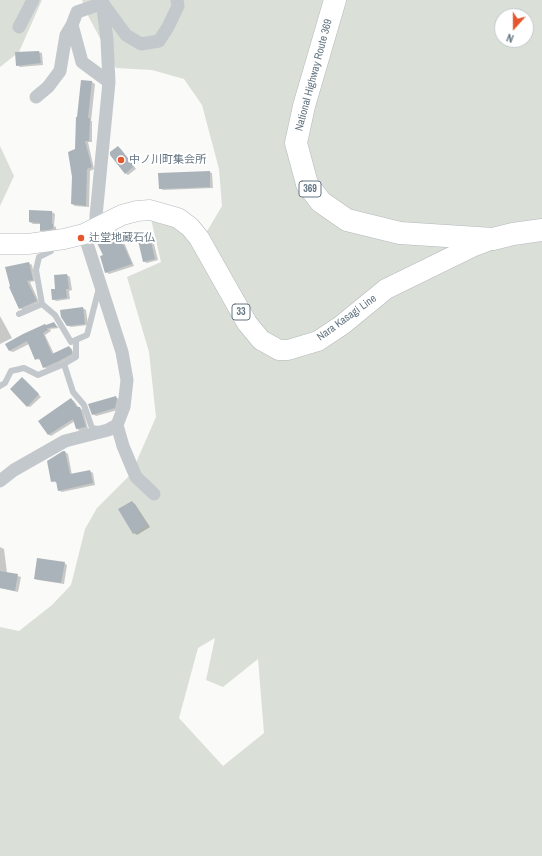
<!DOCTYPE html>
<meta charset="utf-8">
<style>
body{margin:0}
#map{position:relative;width:542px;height:856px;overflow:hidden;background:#fafaf8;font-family:"Archivo Narrow",sans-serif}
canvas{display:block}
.north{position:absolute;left:494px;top:8px;width:40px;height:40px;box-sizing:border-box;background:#fff;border:1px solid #c1c8cd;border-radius:50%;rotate:201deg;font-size:11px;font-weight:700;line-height:16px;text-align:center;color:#657683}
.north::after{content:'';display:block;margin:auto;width:14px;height:18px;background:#e4572e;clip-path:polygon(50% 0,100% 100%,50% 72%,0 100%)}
</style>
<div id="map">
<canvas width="542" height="856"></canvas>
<div class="north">N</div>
</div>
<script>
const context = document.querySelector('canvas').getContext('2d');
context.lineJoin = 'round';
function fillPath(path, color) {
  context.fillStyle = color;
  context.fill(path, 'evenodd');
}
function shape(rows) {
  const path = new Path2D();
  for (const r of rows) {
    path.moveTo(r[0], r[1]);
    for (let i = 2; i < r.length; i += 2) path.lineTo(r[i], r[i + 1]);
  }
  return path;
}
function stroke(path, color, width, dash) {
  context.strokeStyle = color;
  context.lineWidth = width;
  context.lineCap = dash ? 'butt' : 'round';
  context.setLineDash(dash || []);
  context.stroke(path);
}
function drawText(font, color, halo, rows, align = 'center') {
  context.font = font + ' "Archivo Narrow","Noto Sans JP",sans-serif';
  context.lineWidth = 4;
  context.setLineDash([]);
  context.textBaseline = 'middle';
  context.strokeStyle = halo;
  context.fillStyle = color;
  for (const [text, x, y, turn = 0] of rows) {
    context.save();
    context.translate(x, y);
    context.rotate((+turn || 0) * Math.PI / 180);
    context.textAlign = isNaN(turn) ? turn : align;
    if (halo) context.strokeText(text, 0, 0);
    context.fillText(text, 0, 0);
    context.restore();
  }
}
const green = shape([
 [0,0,42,0,19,52,0,67],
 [82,0,542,0,542,856,0,856,0,627,19,631,52,605,71,585,85,529,97,508,131,474,156,417,149,352,127,277,161,262,151,219,174,224,197,248,222,206,219,169,202,105,184,79,152,70,116,68,85,10],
 [502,16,526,16,526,40,502,40],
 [215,638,206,680,223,687,258,659,264,733,223,766,179,718,198,648],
 [0,146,14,176,0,206]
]);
const shadow = shape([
 [39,52,42,53,43,65,20,67,17,65],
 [82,81,92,82,95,84,91,121,92,121,92,142,88,142,94,169,90,171,89,207,75,206,72,204],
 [118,147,121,149,136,169,128,175,125,173],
 [209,172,212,173,213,188,163,190,160,188],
 [52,212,55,214,54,226,56,227,56,230,44,232,41,230,41,224,33,224,30,222],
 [117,232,120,233,134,266,109,274,106,272,104,256],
 [149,235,152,236,158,260,147,263,143,261],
 [29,263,32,265,35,281,30,282,39,302,23,310,20,308],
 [67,275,70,277,72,290,69,291,70,299,56,301,53,299,56,289,55,276],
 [83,308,86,310,88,325,71,327,67,325],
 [0,316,12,338,0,344],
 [54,323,59,328,50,329,51,331,45,335,54,354,69,347,72,349,74,356,47,369,44,367,41,360,36,359,29,344,13,352,10,351,6,344],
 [25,380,41,397,30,407,27,406],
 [115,397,119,399,118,410,96,416,93,414],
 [71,399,74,401,79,408,83,410,88,429,80,431,77,429,75,421,51,436,48,434],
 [65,452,68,454,72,475,90,471,93,473,95,485,62,492,58,490,57,483,52,481],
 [132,502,135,504,150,527,137,535,134,533],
 [0,547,4,549,7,573,21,577,18,592,0,588],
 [64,563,67,565,64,584,38,580,35,579]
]);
const building = shape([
 [39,51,41,63,16,66,15,52],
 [81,80,92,81,88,118,90,118,89,141,85,141,92,167,87,169,86,206,71,204,72,177,68,152,75,149,76,117,77,117],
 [118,146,134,166,125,174,110,155,110,152],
 [210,171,210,187,159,189,158,173],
 [29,210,52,211,52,224,53,224,53,229,40,231,40,223,29,222],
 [117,230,132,264,105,273,100,256,103,255,96,241],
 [149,233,155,259,143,262,137,236],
 [29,262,33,280,27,281,37,301,19,309,9,287,10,286,5,267],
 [67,274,69,289,66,289,67,298,52,300,51,289,55,289,54,275],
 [83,307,85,324,67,326,61,317,60,310],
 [54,322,57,327,47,328,48,330,43,333,52,354,69,346,72,351,72,354,57,362,43,368,39,358,35,360,27,341,9,351,5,344,23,334,45,324,46,325],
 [22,377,39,394,27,407,10,389],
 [116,396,117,399,115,408,92,415,88,404],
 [71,398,77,407,80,407,86,427,76,429,73,419,48,435,38,421],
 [63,451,65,451,70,474,90,470,93,483,58,491,56,481,51,482,47,461],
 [132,501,147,525,133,534,118,509],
 [37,558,65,562,61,583,34,579],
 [0,571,18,574,15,591,0,588]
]);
const lane = shape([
 [52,245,51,251,39,257,36,270,42,304,55,315,71,342,87,335,99,288],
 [19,314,42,304],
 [64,364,73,392,84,405,92,428,98,429],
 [0,386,5,383,11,371,24,368,38,375,64,364,76,357,76,340]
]);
const street = shape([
 [103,3,77,12,72,25,82,62,109,82],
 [104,5,126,35,141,44,159,41,168,27,178,6,177,0],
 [19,27,33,0],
 [36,97,48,87,60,71,66,35,72,25],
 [96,228,96,216,109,82,107,40,102,0],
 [117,425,123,446,136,477,154,494],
 [0,481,14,470,65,441,108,430,117,425,124,407,127,380,122,352,84,234]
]);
const primary = shape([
 [0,244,28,244,64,239,84,234,122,215,137,211,150,210,178,218,190,227,199,238,247,323,261,340,279,350,288,350,318,341,342,325,386,289,472,247,493,239]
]);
const highway = shape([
 [335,0,304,106,296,143,307,184,321,202,347,220,400,233,493,239,513,234,542,230]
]);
const markers = [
 [121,160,4,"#e4572e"],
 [81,238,4,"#e4572e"]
];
const shields = [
 [310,189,22],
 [241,312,18]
];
const shieldNames = [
 ["369",310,189],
 ["33",241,312]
];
const streetNames = [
 ["National Highway Route 369",314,75,-75],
 ["Nara Kasagi Line",347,318,-36]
];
const poiNames = [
 ["中ノ川町集会所",129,160],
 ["辻堂地蔵石仏",89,238]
];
fillPath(green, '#dadfd7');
fillPath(shadow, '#0003');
fillPath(building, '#aab3b9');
stroke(primary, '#b5babe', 21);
stroke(highway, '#b4b9bd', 23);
stroke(lane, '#c3c8cc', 6);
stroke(street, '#c3c8cc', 13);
stroke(primary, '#fff', 20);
stroke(highway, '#fff', 22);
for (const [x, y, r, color] of markers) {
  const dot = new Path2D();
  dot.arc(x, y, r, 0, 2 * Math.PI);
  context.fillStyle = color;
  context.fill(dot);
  stroke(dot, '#fff', 1.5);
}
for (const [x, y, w] of shields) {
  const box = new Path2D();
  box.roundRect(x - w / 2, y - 8, w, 16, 3);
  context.fillStyle = '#fff';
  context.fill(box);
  stroke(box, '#657683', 1);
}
drawText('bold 10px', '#657683', null, shieldNames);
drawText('11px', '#657683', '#fff', streetNames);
drawText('11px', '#657683', '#fff', poiNames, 'left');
</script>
